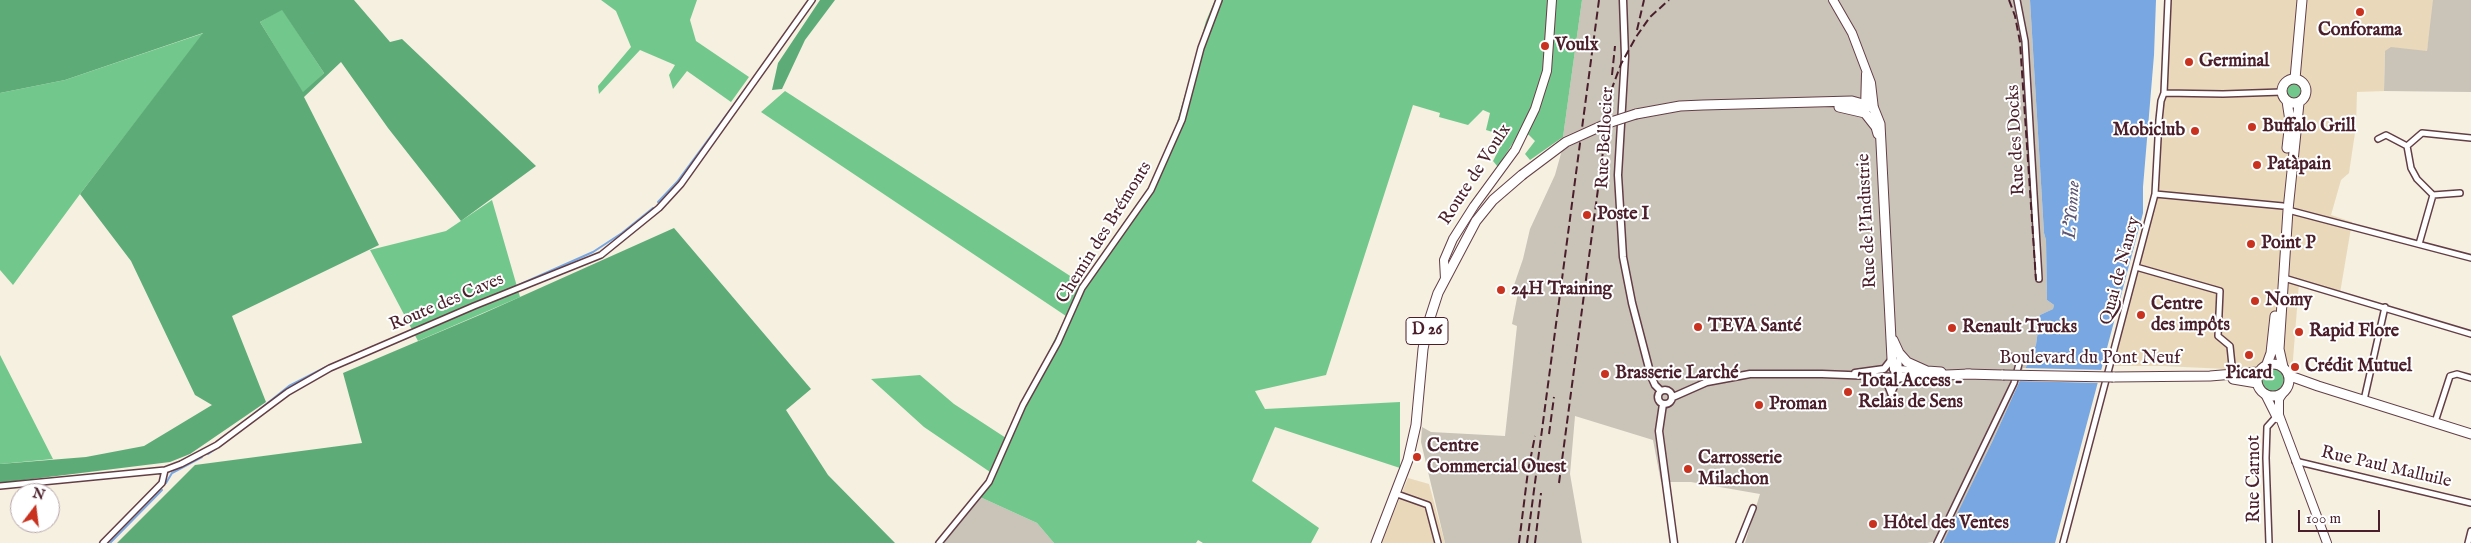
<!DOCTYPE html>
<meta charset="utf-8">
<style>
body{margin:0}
#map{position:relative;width:2471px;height:543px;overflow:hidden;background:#f5f0e0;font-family:"IM FELL English",serif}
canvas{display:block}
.north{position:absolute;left:10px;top:483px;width:50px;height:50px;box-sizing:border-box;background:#fff;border:1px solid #b7a5aa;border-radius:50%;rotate:15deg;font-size:14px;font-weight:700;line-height:20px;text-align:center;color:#4a1f2b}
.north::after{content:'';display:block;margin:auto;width:18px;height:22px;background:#c8321e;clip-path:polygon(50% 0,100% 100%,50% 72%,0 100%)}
.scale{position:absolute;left:2298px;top:510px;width:82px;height:22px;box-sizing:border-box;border:2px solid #4a1f2b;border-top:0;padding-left:6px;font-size:15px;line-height:18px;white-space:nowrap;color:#4a1f2b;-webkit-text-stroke:4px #fff;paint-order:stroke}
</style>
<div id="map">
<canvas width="2471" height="543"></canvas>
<div class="north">N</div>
<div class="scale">100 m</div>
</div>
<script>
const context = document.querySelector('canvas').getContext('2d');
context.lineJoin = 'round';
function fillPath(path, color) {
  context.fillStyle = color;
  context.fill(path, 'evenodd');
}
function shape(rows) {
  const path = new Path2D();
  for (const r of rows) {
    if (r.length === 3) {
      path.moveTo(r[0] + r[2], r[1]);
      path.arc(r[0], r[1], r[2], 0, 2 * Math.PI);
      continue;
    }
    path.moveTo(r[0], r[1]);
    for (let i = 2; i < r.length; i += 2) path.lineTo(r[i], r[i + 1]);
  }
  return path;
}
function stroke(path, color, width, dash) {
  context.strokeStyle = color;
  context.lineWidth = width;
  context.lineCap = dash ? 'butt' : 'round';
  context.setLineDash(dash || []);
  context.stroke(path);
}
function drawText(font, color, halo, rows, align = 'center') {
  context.font = font + ' "IM FELL English",serif';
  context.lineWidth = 4;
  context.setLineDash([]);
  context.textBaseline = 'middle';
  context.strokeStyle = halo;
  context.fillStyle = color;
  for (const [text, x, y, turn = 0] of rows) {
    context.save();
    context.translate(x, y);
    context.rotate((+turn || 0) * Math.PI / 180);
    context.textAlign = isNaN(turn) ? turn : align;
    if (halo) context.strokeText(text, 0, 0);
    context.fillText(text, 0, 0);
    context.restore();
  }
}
const built = shape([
 [2171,0,2435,0,2427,51,2385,51,2384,91,2357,92,2356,126,2349,173,2341,180,2331,215,2352,222,2340,293,2299,283,2292,372,2162,366,2111,366,2156,195],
 [1408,478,1429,484,1445,543,1381,543]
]);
const industrial = shape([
 [1582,0,2030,0,2044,233,2046,240,2047,300,2054,305,2053,309,2040,315,2036,345,1993,440,1945,540,1927,543,1745,543,1760,494,1691,482,1661,482,1653,440,1575,416,1570,474,1582,543,1445,543,1421,442,1422,427,1431,432,1505,436,1517,326,1512,324,1518,293,1512,291,1523,259,1530,229,1555,175,1562,150,1611,127,1613,115,1563,137],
 [2433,0,2471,0,2471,92,2384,91,2385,51,2391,47,2427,51],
 [980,497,1037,523,1054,543,944,543]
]);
const green = shape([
 [601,0,697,0,690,20,696,41,749,77,731,102,687,71,673,89,669,75,675,65,640,50,599,94,598,86,631,47,616,11],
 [1215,0,1582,0,1563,137,1530,160,1525,154,1535,141,1529,135,1519,133,1498,167,1493,161,1506,136,1486,130,1490,113,1483,110,1468,125,1439,117,1440,113,1413,105,1326,375,1255,391,1265,409,1400,402,1400,468,1275,427,1252,481,1319,528,1311,543,1203,543,1198,540,1196,543,1054,543,1037,523,980,497,990,472,924,427,871,379,920,375,954,404,1006,438,1066,316,761,112,785,91,1081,283,1150,185,1175,129,1206,21],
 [282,9,324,73,303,93,260,22],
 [204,33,80,194,13,285,0,270,0,93,65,80],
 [2294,91,8],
 [492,200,520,297,418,341,370,250,446,231],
 [0,355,53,459,0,464],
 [2273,380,13]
]);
const forest = shape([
 [0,0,354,0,390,42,402,39,536,166,461,221,388,128,341,62,304,97,379,245,232,316,266,402,190,454,170,462,0,483,0,464,86,457,144,446,212,405,195,395,131,261,80,194,203,33,65,80,0,93],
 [282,10,324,73,303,92,260,22],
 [820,0,835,0,805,40,782,89,772,90,778,63],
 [674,228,811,389,786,410,828,475,895,543,117,543,195,465,362,443,343,373,482,314]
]);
const water = shape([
 [2030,0,2156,0,2154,55,2143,187,2143,213,2055,543,1943,543,1993,440,2036,345,2040,315,2053,309,2054,305,2047,300,2046,240,2044,233]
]);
const pier = shape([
 [2023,368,2105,370,2102,383,2017,381]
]);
const stream = shape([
 [658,202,677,182,747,87],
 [496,295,593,252,622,233,653,208],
 [254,414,289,386,326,367,377,345],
 [208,454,224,443],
 [166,483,172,473,202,457],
 [110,543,162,490]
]);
const minor = shape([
 [2017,0,2025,41,2039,279],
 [2164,93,2223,94,2282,92],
 [2378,139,2386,135,2407,146],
 [2155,194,2283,206],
 [2433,195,2460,193],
 [2288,210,2471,258],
 [2419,244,2433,195,2417,179,2411,168,2407,146,2422,133,2471,138],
 [2136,267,2220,291,2218,336,2230,346,2233,375],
 [2284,278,2471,334],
 [1885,378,1891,394],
 [1891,394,1899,377,1899,354],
 [2364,400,2385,307],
 [2435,422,2450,376,2457,374,2471,378],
 [2295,461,2471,503],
 [0,486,165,470,181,464,217,445,288,392,330,368,474,306,601,255,659,208,681,184,812,0],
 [1397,494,1428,505,1438,543],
 [103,543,162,483,165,470],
 [939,543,989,482,1023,405,1058,342,1082,288,1151,190,1182,120,1201,48,1219,0],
 [1739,543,1753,508],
 [1937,543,2014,383,2020,360,2004,354],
 [2063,543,2155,194,2159,120,2161,101,2164,93,2168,0],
 [2269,543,2266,458,2267,427,2276,417],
 [2468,543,2471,531]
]);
const tertiary = shape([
 [1623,0,1625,56,1618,175,1623,257,1632,303,1651,376,1655,385,1661,391],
 [1893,369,1921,370],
 [1855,373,1884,369,1892,359],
 [1665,397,7],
 [1673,397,1707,382,1750,374,1822,374,1899,377],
 [1663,404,1659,431,1674,543]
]);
const secondary = shape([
 [1833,0,1852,33,1871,83,1874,109],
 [1865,110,1866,74],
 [1445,279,1444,260,1453,239,1474,206,1515,150,1535,109,1547,71,1552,0],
 [2283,393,2279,399,2279,415,2327,543],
 [2265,394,2277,418]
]);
const primary = shape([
 [2294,91,12],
 [2295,79,2302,0],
 [1839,107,1865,113,1876,127,1878,134],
 [1636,114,1680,106,1703,105,1852,101,1870,106,1874,109,1880,124,1892,359,1895,369,1899,377,1970,374],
 [2287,148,2290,121,2287,101],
 [1893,340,1899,353,1907,362,1927,371,1941,372],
 [2273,380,16],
 [2267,364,2271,353,2275,316],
 [2283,367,2279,349,2288,210,2299,103],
 [2287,372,2293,377,2318,386,2471,434],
 [1966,374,2003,375],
 [2113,377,2210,376,2258,372],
 [2233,379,2257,383],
 [1376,543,1408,460,1416,425,1423,349,1428,324,1438,293,1476,221,1493,200,1522,175]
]);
const rail = shape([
 [2009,0,2015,16,2020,42,2036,280],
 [1637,30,1644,0],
 [1612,75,1615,46],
 [1549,434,1554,397],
 [1559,483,1611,91,1621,64,1636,37,1650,17,1669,0],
 [1519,543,1528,471,1535,436],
 [1527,543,1599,0],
 [1535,543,1541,493]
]);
const primaryBridge = shape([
 [1522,175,1566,142,1608,123,1636,114],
 [2003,375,2113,377]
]);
const markers = [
 [2360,12,5,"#c8321e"],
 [1545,46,5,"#c8321e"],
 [2189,62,5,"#c8321e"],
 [2252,127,5,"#c8321e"],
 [2195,131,5,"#c8321e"],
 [2257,165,5,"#c8321e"],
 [1587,215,5,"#c8321e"],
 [2251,244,5,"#c8321e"],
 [1501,290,5,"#c8321e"],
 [2255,301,5,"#c8321e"],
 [2141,315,5,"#c8321e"],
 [1698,327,5,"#c8321e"],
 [1952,328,5,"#c8321e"],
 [2299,332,5,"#c8321e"],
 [2249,355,5,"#c8321e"],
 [2295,367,5,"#c8321e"],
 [1605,374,5,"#c8321e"],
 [1848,392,5,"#c8321e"],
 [1759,405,5,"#c8321e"],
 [1417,457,5,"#c8321e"],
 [1688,469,5,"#c8321e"],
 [1873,524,5,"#c8321e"]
];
const shields = [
 [1427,331,42]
];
const shieldNames = [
 ["D 26",1427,331]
];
const poiNames = [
 ["Conforama",2360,31,"center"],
 ["Voulx",1555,46],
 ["Germinal",2199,62],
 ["Buffalo Grill",2262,127],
 ["Mobiclub",2185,131,"right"],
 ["Patàpain",2267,165],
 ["Poste I",1597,215],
 ["Point P",2261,244],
 ["24H Training",1511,290],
 ["Nomy",2265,301],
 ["Centre",2151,305],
 ["des impôts",2151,326],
 ["TEVA Santé",1708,327],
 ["Renault Trucks",1962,328],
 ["Rapid Flore",2309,332],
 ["Crédit Mutuel",2305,367],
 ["Brasserie Larché",1615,374],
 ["Picard",2249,374,"center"],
 ["Total Access -",1858,382],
 ["Relais de Sens",1858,403],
 ["Proman",1769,405],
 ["Centre",1427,447],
 ["Commercial Ouest",1427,468],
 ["Carrosserie",1698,459],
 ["Milachon",1698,480],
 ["Hôtel des Ventes",1883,524]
];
const streetNames = [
 ["Rue Bellocier",1606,138,-87],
 ["Rue des Docks",2017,140,-93],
 ["Route de Voulx",1476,175,-57],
 ["Rue de l'Industrie",1868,221,-93],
 ["Chemin des Brémonts",1105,233,-58],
 ["Quai de Nancy",2121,271,-75],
 ["Route des Caves",447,303,-23],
 ["Boulevard du Pont Neuf",2090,359],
 ["Rue Paul Malluile",2386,468,13],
 ["Rue Carnot",2255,479,-90]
];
const waterNames = [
 ["L'Yonne",2073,210,-86]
];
fillPath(built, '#e9d9ba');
fillPath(industrial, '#c9c3b8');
fillPath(green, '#72c88c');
fillPath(forest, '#5dac78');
fillPath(water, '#78a7e2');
fillPath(pier, '#f5f0e0');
stroke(stream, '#78a7e2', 2);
stroke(minor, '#643e46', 8);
stroke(tertiary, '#643e46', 9);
stroke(secondary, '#643e46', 10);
stroke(primary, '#643e46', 11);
stroke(minor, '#fff', 5);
stroke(tertiary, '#fff', 6);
stroke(secondary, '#fff', 8);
stroke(primary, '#fff', 9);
stroke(rail, '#4a1f2b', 2, [8, 4]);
stroke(primaryBridge, '#643e46', 11, []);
stroke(primaryBridge, '#fff', 9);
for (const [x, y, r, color] of markers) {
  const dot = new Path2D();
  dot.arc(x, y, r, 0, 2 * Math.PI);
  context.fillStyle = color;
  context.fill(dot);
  stroke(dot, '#fff', 2);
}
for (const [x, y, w] of shields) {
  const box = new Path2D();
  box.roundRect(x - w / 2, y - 13.5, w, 27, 4);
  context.fillStyle = '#fff';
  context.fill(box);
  stroke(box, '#4a1f2b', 1);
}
drawText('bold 16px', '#4a1f2b', null, shieldNames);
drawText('bold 18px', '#4a1f2b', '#fff', poiNames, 'left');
drawText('18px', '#4a1f2b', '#fff', streetNames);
drawText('italic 19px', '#5c5574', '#fff', waterNames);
</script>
